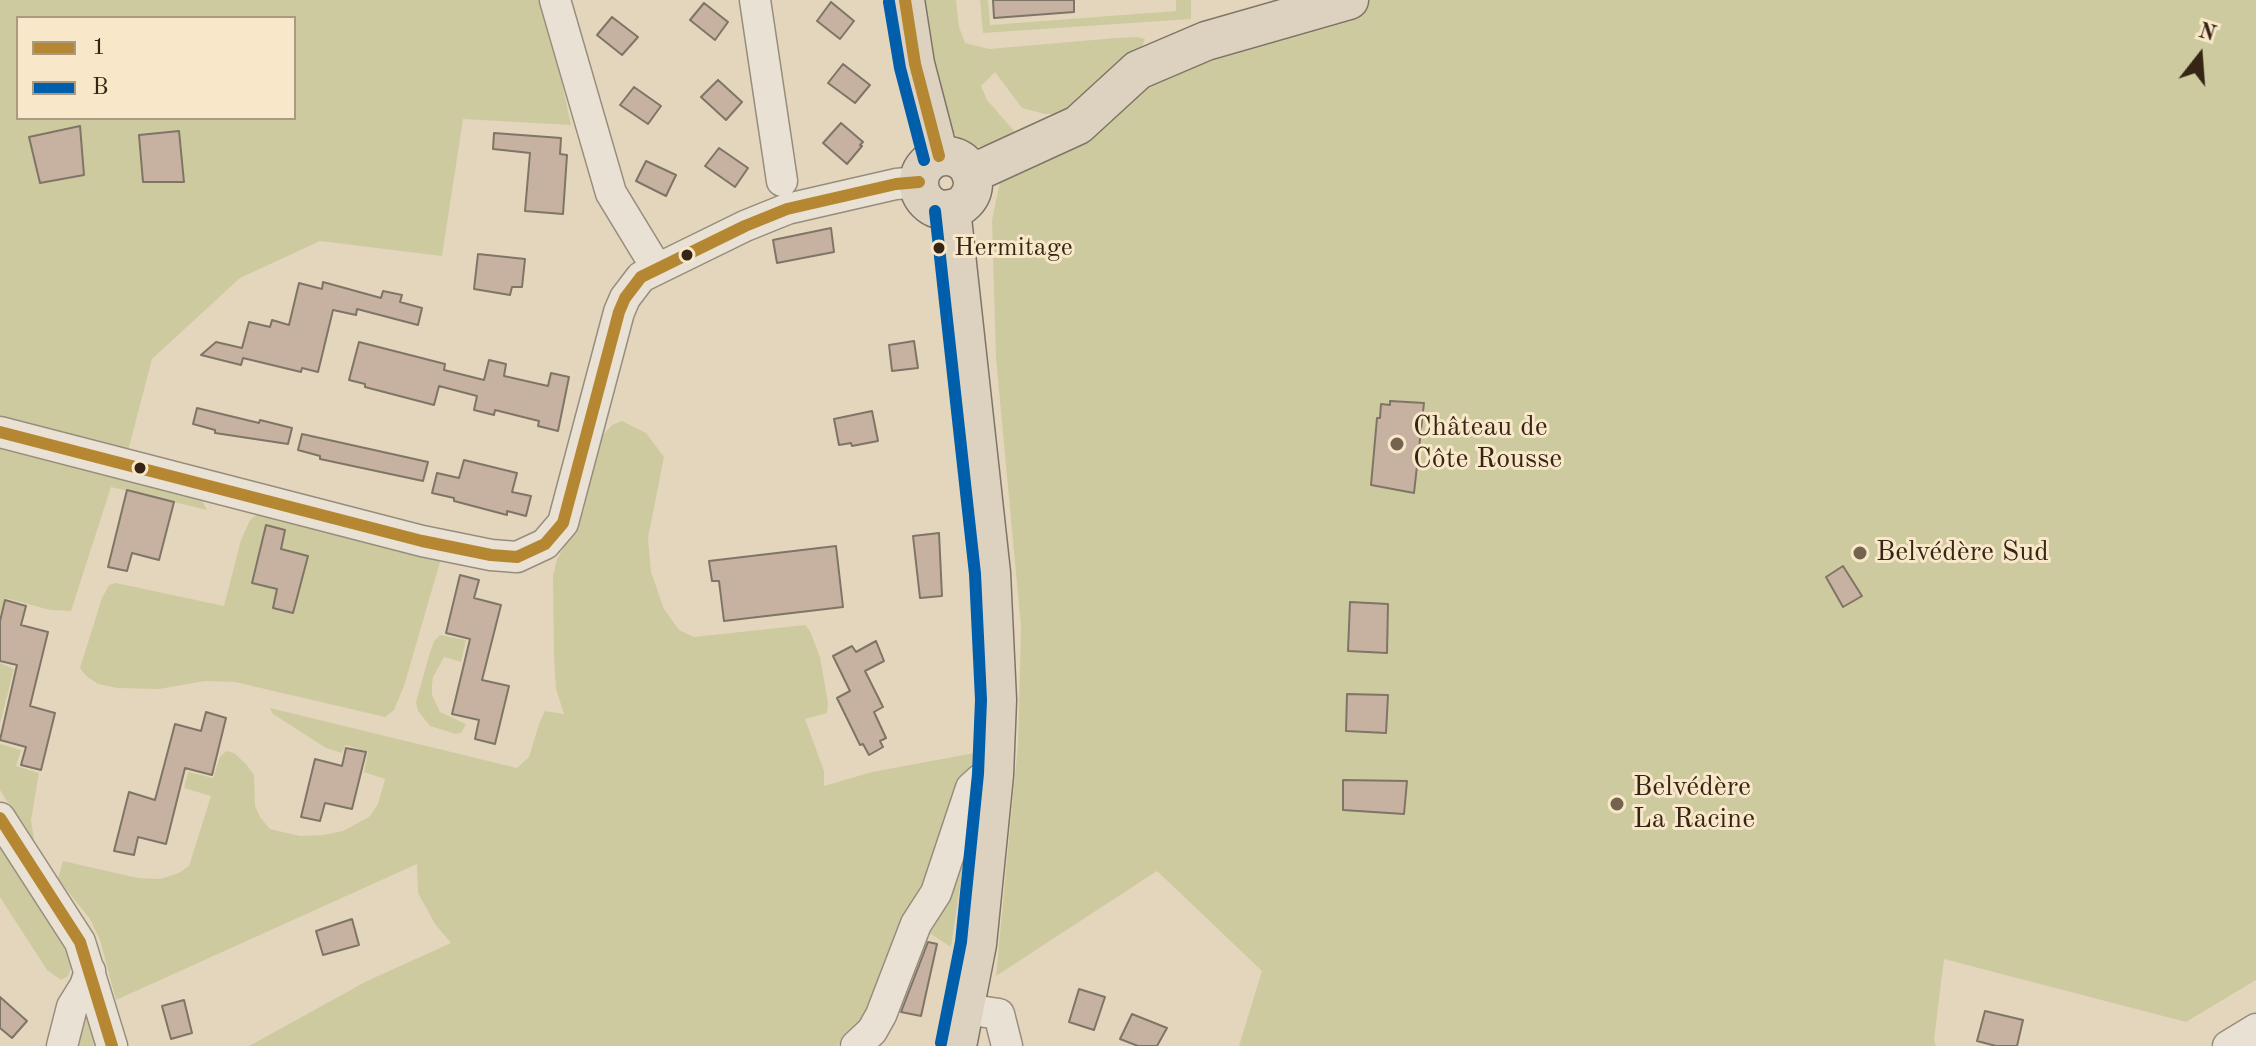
<!DOCTYPE html>
<meta charset="utf-8">
<style>
body{margin:0}
#map{position:relative;width:2256px;height:1046px;overflow:hidden;background:#e4d6bc;font-family:"Old Standard TT",serif}
canvas{display:block}
.legend{position:absolute;left:16px;top:16px;width:280px;height:104px;box-sizing:border-box;background:#f8e8c9;border:2px solid #aa9a81;margin:0;padding:10px 14px;list-style:none;font-size:24px;color:#362515}
.legend li{display:flex;align-items:center;gap:16px;height:40px}
.legend b{width:40px;border:2px solid #aa9a81}
.north{position:absolute;left:2160px;top:16px;width:80px;height:80px;-webkit-text-stroke:6px #f8e8c9;paint-order:stroke;rotate:17deg;font-size:22px;font-weight:700;line-height:32px;text-align:center;color:#362515}
.north::after{content:'';display:block;margin:auto;width:28px;height:36px;background:#362515;clip-path:polygon(50% 0,100% 100%,50% 72%,0 100%)}
</style>
<div id="map">
<canvas width="2256" height="1046"></canvas>
<ul class="legend">
<li><b style="height:10px;background:#b68733"></b>1</li>
<li><b style="height:10px;background:#005eab"></b>B</li>
</ul>
<div class="north">N</div>
</div>
<script>
const context = document.querySelector('canvas').getContext('2d');
context.lineJoin = 'round';
function fillPath(path, color) {
  context.fillStyle = color;
  context.fill(path, 'evenodd');
}
function shape(rows) {
  const path = new Path2D();
  for (const r of rows) {
    if (r.length === 3) {
      path.moveTo(r[0] + r[2], r[1]);
      path.arc(r[0], r[1], r[2], 0, 2 * Math.PI);
      continue;
    }
    path.moveTo(r[0], r[1]);
    for (let i = 2; i < r.length; i += 2) path.lineTo(r[i], r[i + 1]);
  }
  return path;
}
function stroke(path, color, width, dash) {
  context.strokeStyle = color;
  context.lineWidth = width;
  context.lineCap = dash ? 'butt' : 'round';
  context.setLineDash(dash || []);
  context.stroke(path);
}
function drawText(font, color, halo, rows, align = 'center') {
  context.font = font + ' "Old Standard TT",serif';
  context.lineWidth = 6;
  context.setLineDash([]);
  context.textBaseline = 'middle';
  context.strokeStyle = halo;
  context.fillStyle = color;
  for (const [text, x, y, turn = 0] of rows) {
    context.save();
    context.translate(x, y);
    context.rotate((+turn || 0) * Math.PI / 180);
    context.textAlign = isNaN(turn) ? turn : align;
    if (halo) context.strokeText(text, 0, 0);
    context.fillText(text, 0, 0);
    context.restore();
  }
}
const green = shape([
 [0,0,544,0,571,125,463,119,442,256,320,241,240,278,152,359,128,451,0,417],
 [18,18,294,18,294,118,18,118],
 [923,0,956,0,959,27,965,43,989,49,1116,38,1137,37,1145,39,1141,49,1123,57,1095,82,1073,107,1059,114,1045,114,1022,108,995,72,981,86,987,100,1015,132,993,144,976,147,962,144,948,124,935,79],
 [980,0,988,0,990,25,1176,11,1176,0,1191,0,1191,19,983,33],
 [1370,0,2256,0,2256,980,2186,1022,1944,959,1934,1040,1936,1046,1239,1046,1262,971,1157,871,996,976,1018,744,1021,627,996,358,992,220,1001,177,1123,106,1166,74,1352,21],
 [622,421,646,433,664,457,648,538,651,572,664,609,679,630,694,637,805,625,810,631,820,657,828,703,827,713,805,719,824,771,824,786,872,772,980,752,951,947,917,925,866,1019,837,1046,249,1046,367,981,451,943,435,924,418,893,417,864,116,1000,100,940,90,919,58,879,63,861,138,878,160,879,179,873,189,866,211,796,184,788,188,772,213,778,220,757,226,751,234,753,246,764,254,775,255,806,260,817,270,829,300,836,323,835,343,831,369,817,378,804,385,779,364,772,368,752,346,745,342,753,326,748,273,714,270,708,517,768,529,757,539,724,545,711,564,714,556,689,554,657,553,576,557,559,583,513,602,436,612,425],
 [0,445,191,491,203,502,207,510,111,487,71,611,50,610,5,598,0,616],
 [259,513,437,555,440,562,404,686,394,710,385,717,235,682,205,681,159,689,117,688,98,684,86,676,80,668,102,598,109,585,116,583,224,606,241,540,250,520],
 [440,635,466,640,461,662,444,657,433,677,432,685,432,695,440,712,466,724,462,732,456,734,430,726,418,711,416,702,429,656,434,641],
 [0,663,14,669,0,724],
 [0,744,21,750,16,766,39,773,31,820,35,846,0,790],
 [0,842,66,939,72,965,68,976,61,980,47,970,0,897],
 [89,1012,103,1046,67,1046,78,1014]
]);
const building = shape([
 [993,0,1074,0,1074,12,994,18,993,0],
 [831,2,854,21,840,39,817,21,831,2],
 [704,3,728,22,715,40,690,20,704,3],
 [612,17,638,37,622,55,597,35,612,17],
 [843,64,870,85,855,103,828,83,843,64],
 [718,80,742,102,726,120,701,97,718,80],
 [634,87,661,106,648,124,620,105,634,87],
 [841,123,863,142,860,145,862,146,847,164,823,143,841,123],
 [80,126,84,175,40,183,29,137,80,126],
 [179,131,184,182,143,182,139,135,179,131],
 [494,133,561,138,560,154,567,155,563,214,525,211,530,153,493,149,494,133],
 [719,148,748,168,735,187,705,166,719,148],
 [646,161,676,175,666,196,636,181,646,161],
 [831,228,834,252,777,263,773,240,831,228],
 [478,254,525,259,522,287,512,287,510,295,474,289,478,254],
 [323,282,381,298,383,291,402,295,400,302,422,308,418,325,357,309,356,315,333,310,318,372,302,368,301,372,243,358,241,365,201,355,216,342,242,348,249,322,270,327,272,320,289,325,299,283,322,289,323,282],
 [914,341,918,368,892,371,889,345,914,341],
 [359,342,445,364,444,370,484,380,489,360,506,364,504,376,548,386,551,373,569,377,558,431,538,426,539,421,495,410,494,415,474,410,477,396,439,386,434,405,365,387,365,384,349,380,359,342],
 [1390,401,1424,403,1414,493,1371,485,1377,418,1380,418,1381,404,1390,405,1390,401],
 [197,408,259,423,260,420,292,428,288,444,215,433,215,430,193,424,197,408],
 [872,411,878,441,852,446,851,443,839,445,834,419,872,411],
 [302,434,428,462,423,481,320,459,320,456,298,450,302,434],
 [464,460,517,473,512,492,531,496,526,516,507,511,507,515,454,501,454,498,432,493,437,473,459,478,464,460],
 [127,490,174,502,159,560,132,553,127,571,108,567,127,490],
 [266,525,285,530,281,549,308,556,293,613,273,608,277,589,252,583,266,525],
 [939,533,942,596,920,598,913,536,939,533],
 [836,546,843,607,724,621,719,581,712,581,709,561,836,546],
 [1843,566,1862,596,1843,607,1826,577,1843,566],
 [460,575,479,580,474,598,501,605,482,680,509,686,495,744,475,739,479,720,452,714,470,639,446,633,460,575],
 [5,600,26,606,21,625,48,632,30,706,55,713,41,770,21,765,26,747,0,740,17,665,0,661,0,621,5,600],
 [1350,602,1388,604,1387,653,1348,651,1350,602],
 [876,641,884,661,865,671,883,707,874,712,886,738,880,741,883,747,869,755,863,744,860,745,837,698,850,691,833,656,852,646,856,652,876,641],
 [1347,694,1388,695,1386,733,1346,731,1347,694],
 [206,712,226,718,212,775,185,768,166,844,138,837,134,855,114,851,129,792,155,800,175,724,201,731,206,712],
 [346,748,366,752,352,809,325,803,320,821,301,817,315,759,342,766,346,748],
 [1343,780,1407,781,1404,814,1343,810,1343,780],
 [352,919,359,945,323,955,316,931,352,919],
 [928,942,937,944,921,1016,901,1012,928,942],
 [1079,989,1105,997,1094,1030,1069,1022,1079,989],
 [0,997,27,1021,12,1038,0,1028,0,997],
 [184,1000,192,1033,171,1039,162,1006,184,1000],
 [1985,1011,2023,1020,2017,1046,1996,1046,1977,1041,1985,1011],
 [1132,1014,1167,1028,1157,1046,1138,1046,1120,1039,1132,1014]
]);
const minor = shape([
 [555,0,611,193,656,267],
 [755,0,782,181],
 [0,432,422,541,491,555,517,557,545,544,563,523,619,312,625,298,641,277,745,226,787,209,896,184,919,182],
 [0,818,80,942,112,1046],
 [965,1009,999,1014,1007,1046],
 [62,1046,72,1007,85,986,90,971],
 [856,1046,872,1031,881,1015,916,924,936,893,971,788,981,779,994,775],
 [2228,1046,2256,1029]
]);
const major = shape([
 [905,0,915,64,939,156],
 [946,183,27],
 [971,174,1078,125,1138,70,1206,41,1349,0],
 [951,209,991,573,997,700,994,775,977,944,957,1046]
]);
const bus1 = shape([
 [905,0,915,64,939,156],
 [0,432,422,541,491,555,517,557,545,544,563,523,619,312,625,298,641,277,745,226,787,209,896,184,919,182],
 [0,818,80,942,112,1046]
]);
const bus2 = shape([
 [889,2,900,68,924,160],
 [935,211,975,574,981,700,978,774,961,942,941,1043]
]);
const markers = [
 [939,248,7,"#362515"],
 [687,255,7,"#362515"],
 [1397,444,8,"#73634f"],
 [140,468,7,"#362515"],
 [1860,553,8,"#73634f"],
 [1617,804,8,"#73634f"]
];
const busNames = [
 ["Hermitage",954,248]
];
const poiNames = [
 ["Château de",1413,428],
 ["Côte Rousse",1413,460],
 ["Belvédère Sud",1876,553],
 ["Belvédère",1633,788],
 ["La Racine",1633,820]
];
fillPath(green, '#ceca9f');
fillPath(building, '#c7b2a2');
stroke(building, '#7e7566', 2);
stroke(minor, '#978d7d', 33);
stroke(major, '#7e7566', 41);
stroke(minor, '#e8e1d4', 30);
stroke(major, '#dcd2bf', 38);
stroke(bus1, '#b68733', 12);
stroke(bus2, '#005eab', 12);
for (const [x, y, r, color] of markers) {
  const dot = new Path2D();
  dot.arc(x, y, r, 0, 2 * Math.PI);
  context.fillStyle = color;
  context.fill(dot);
  stroke(dot, '#f8e8c9', 3);
}
drawText('26px', '#362515', '#f8e8c9', busNames, 'left');
drawText('28px', '#362515', '#f8e8c9', poiNames, 'left');
</script>
